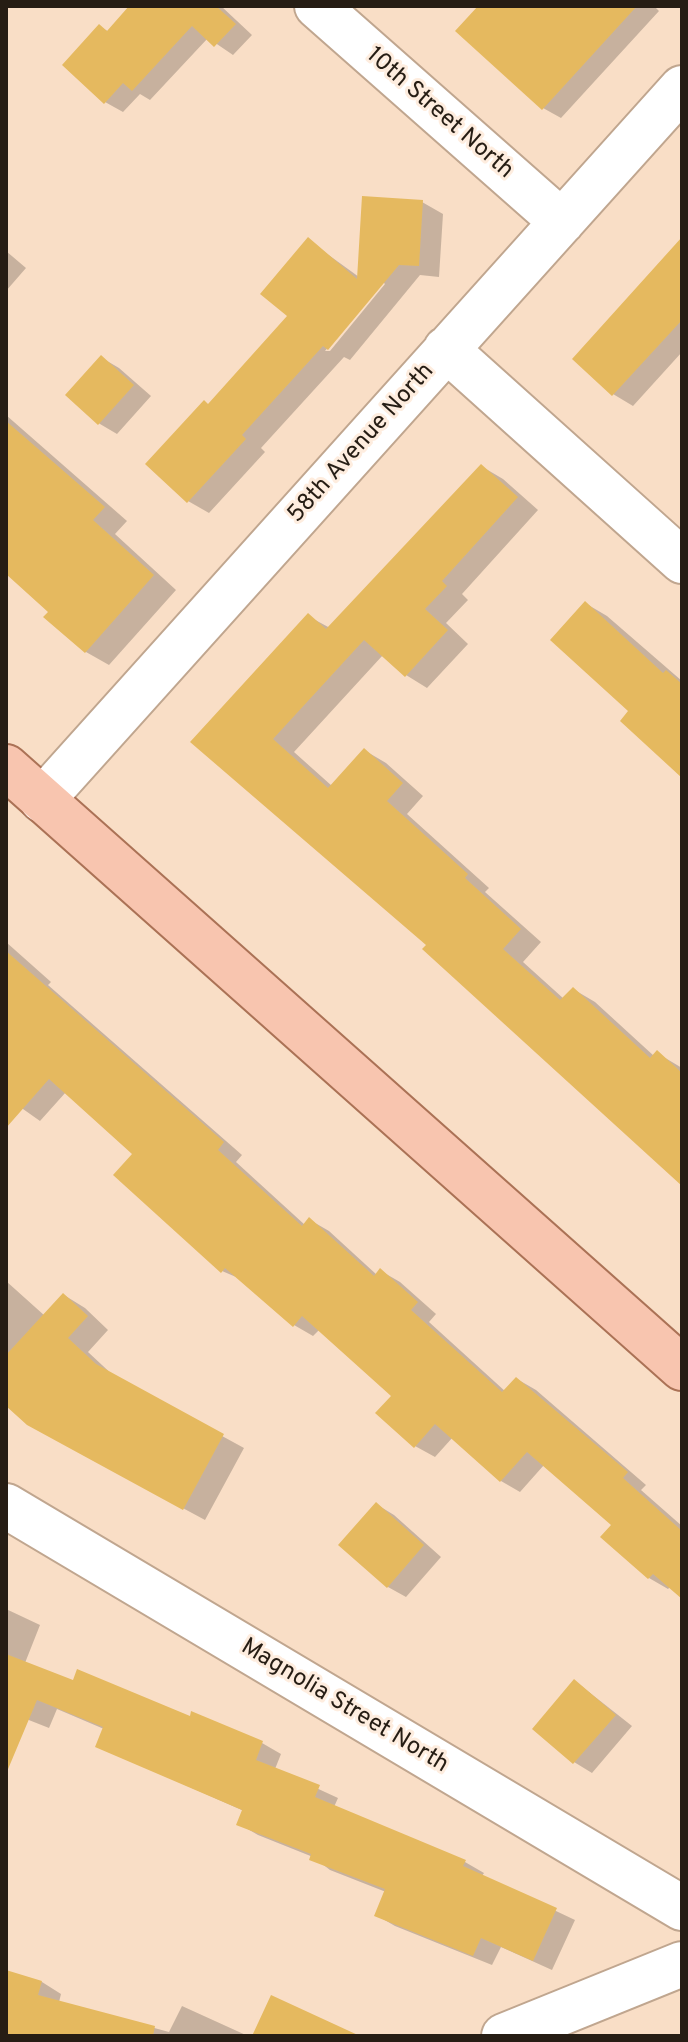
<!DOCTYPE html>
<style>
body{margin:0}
#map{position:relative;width:688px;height:2042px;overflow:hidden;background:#f9dec6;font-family:Overpass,sans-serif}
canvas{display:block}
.frame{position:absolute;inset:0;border:8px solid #261d14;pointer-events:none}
</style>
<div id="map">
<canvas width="688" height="2042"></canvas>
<div class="frame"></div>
</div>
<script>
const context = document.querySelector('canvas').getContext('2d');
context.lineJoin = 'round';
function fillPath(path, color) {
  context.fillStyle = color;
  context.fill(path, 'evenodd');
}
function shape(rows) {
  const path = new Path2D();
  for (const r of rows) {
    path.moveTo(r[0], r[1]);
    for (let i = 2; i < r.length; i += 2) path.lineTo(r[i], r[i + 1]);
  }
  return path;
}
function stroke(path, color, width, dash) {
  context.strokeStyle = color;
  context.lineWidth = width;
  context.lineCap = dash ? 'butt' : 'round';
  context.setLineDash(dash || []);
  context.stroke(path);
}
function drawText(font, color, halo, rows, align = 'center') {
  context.font = font + ' Overpass,sans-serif';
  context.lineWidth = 6;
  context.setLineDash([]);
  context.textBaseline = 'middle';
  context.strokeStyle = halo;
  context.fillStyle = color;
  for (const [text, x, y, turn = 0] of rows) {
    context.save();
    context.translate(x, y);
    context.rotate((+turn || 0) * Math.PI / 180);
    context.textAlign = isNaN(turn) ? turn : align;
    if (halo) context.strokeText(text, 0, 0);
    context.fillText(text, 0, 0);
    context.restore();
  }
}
const shadow = shape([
 [132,6,221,6,252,35,233,55,208,38,150,100,140,94,123,112,105,102,99,26,109,32],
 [480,6,654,6,659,11,561,118,543,108],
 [422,202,443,214,439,277,420,275,350,360,344,357,261,448,265,452,209,513,188,501,210,406,290,316,308,240,359,277],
 [382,281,385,284,330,351,325,351],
 [682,241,682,352,633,406,613,394],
 [6,251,26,268,6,291],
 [102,358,119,368,151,396,117,434,100,424,68,395],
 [6,415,127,521,115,534,176,590,109,665,86,652,46,616,51,611,6,571],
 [481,466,503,479,538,510,462,594,468,600,446,623,468,644,427,688,406,675,383,655,294,752,332,786,364,750,386,763,423,796,407,814,489,888,485,892,541,942,523,962,564,999,573,989,595,1002,654,1056,657,1053,682,1068,682,1183,429,945,193,742,308,616,330,628],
 [585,603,607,616,682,681,682,776,631,711],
 [6,942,51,982,48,985,242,1155,236,1162,305,1225,310,1220,329,1231,377,1275,381,1271,400,1282,436,1314,429,1322,506,1392,517,1379,536,1390,646,1485,641,1490,682,1526,682,1596,671,1586,668,1589,649,1578,614,1524,544,1465,520,1492,501,1481,453,1437,435,1457,415,1446,393,1396,320,1329,313,1336,294,1325,243,1280,222,1271,135,1154,66,1092,40,1121,6,1097],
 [6,1281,45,1316,64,1295,85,1308,108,1330,88,1352,116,1378,244,1448,205,1520,51,1437,6,1404],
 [376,1504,394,1515,441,1557,406,1597,388,1587,341,1545],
 [6,1609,40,1625,25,1663,74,1683,191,1718,193,1714,262,1743,281,1754,275,1769,338,1798,334,1807,465,1862,484,1873,482,1876,575,1920,552,1970,501,1947,492,1965,395,1926,376,1915,386,1892,330,1870,313,1857,258,1835,239,1824,244,1811,97,1746,104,1729,57,1709,49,1728,6,1711],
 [575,1681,632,1726,592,1773,574,1762],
 [6,1972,42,1982,61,1994,59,2002,169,2032,182,2006,248,2036,6,2036]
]);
const building = shape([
 [129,6,216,6,236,24,214,47,192,26,132,91,123,83,104,104,62,65,99,24,107,31],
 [478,6,637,6,542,110,455,31],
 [362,196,423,200,419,266,399,265,328,350,323,346,242,435,246,439,187,503,145,464,204,400,208,404,287,316,260,294,308,237,357,279],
 [682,237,682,320,612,396,572,359],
 [101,355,134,385,98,425,65,395],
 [6,421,105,507,93,520,154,575,85,653,43,617,48,612,6,574],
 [481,464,518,497,442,581,447,586,425,609,448,630,405,677,364,640,273,739,328,788,364,748,403,783,387,801,468,874,465,878,521,929,503,949,560,1000,573,987,650,1058,657,1050,682,1073,682,1186,422,949,426,945,190,742,308,613,326,629],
 [585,601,663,673,666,670,682,684,682,778,620,721,628,711,550,640],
 [6,951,224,1142,218,1150,302,1226,309,1217,374,1276,380,1268,418,1302,411,1310,502,1392,516,1377,628,1472,623,1478,682,1531,682,1599,653,1574,648,1579,600,1537,611,1525,527,1452,500,1482,435,1424,414,1448,375,1413,391,1396,302,1316,293,1327,225,1268,221,1273,113,1175,132,1154,49,1079,6,1128],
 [63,1293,88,1316,68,1338,96,1364,224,1434,183,1510,27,1425,6,1406,6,1355],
 [376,1502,424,1545,387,1588,338,1545],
 [6,1654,73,1680,77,1669,190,1716,191,1711,263,1741,256,1760,320,1785,315,1797,466,1860,463,1866,557,1908,533,1961,481,1938,473,1956,374,1916,385,1889,309,1860,311,1854,236,1825,242,1810,95,1747,103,1727,37,1700,6,1774],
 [574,1679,616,1715,573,1764,532,1729],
 [6,1970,42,1981,38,1995,155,2026,153,2036,6,2036],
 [271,1995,360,2036,252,2036]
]);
const minor = shape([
 [317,6,562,222],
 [446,349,682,561],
 [42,800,682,88],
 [6,1506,682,1908],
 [504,2036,682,1964]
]);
const major = shape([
 [6,767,682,1368]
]);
const streetNames = [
 ["10th Street North",439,114,41],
 ["58th Avenue North",362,444,-48],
 ["Magnolia Street North",344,1707,31]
];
fillPath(shadow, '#0003');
fillPath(building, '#e5b95f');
stroke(minor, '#c0a68f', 48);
stroke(major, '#ab7256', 48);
stroke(minor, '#fff', 44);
stroke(major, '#f8c5af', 44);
drawText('24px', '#261d14', '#feeddf', streetNames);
</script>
